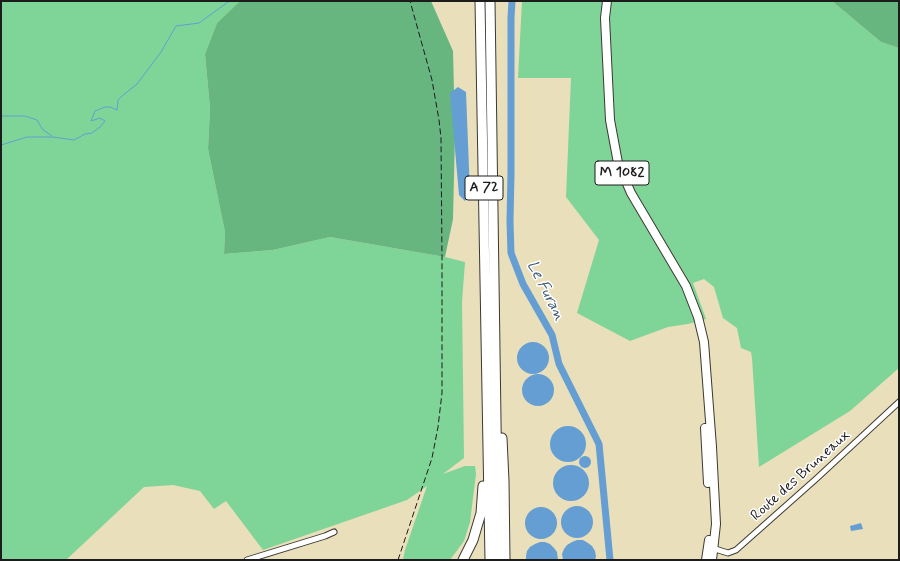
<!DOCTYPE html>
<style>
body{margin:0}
#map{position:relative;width:900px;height:561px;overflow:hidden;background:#e9dfbb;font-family:Mynerve,sans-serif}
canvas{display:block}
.frame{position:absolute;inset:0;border:2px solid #1c1c1c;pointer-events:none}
</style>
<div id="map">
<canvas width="900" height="561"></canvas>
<div class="frame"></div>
</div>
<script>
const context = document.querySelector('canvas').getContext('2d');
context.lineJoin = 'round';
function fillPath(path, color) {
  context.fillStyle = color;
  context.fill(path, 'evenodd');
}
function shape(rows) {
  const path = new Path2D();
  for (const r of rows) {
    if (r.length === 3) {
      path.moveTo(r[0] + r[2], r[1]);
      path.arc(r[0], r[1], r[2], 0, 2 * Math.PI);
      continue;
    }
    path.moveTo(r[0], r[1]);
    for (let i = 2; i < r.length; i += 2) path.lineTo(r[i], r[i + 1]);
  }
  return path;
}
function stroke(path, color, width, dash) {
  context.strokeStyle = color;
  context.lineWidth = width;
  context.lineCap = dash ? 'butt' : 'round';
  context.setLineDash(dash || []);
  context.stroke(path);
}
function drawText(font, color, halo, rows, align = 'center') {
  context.font = font + ' Mynerve,sans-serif';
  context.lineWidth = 3;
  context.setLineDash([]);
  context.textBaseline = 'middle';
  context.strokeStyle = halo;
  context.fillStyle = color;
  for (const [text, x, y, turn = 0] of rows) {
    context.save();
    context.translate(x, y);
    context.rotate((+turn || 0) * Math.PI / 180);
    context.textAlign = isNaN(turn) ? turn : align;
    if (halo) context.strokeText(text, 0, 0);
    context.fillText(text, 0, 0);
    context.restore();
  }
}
const green = shape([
 [1,1,240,1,217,23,205,54,210,108,208,149,225,232,224,254,273,250,330,237,445,257,465,262,462,302,464,458,443,474,465,466,475,466,476,474,470,522,464,541,450,560,403,560,405,550,427,486,407,500,263,550,226,501,214,509,200,491,173,485,144,487,66,560,1,560],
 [522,1,832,1,881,42,899,48,899,368,850,411,759,467,752,358,751,352,741,348,737,328,723,318,714,287,704,279,693,283,706,319,688,324,668,327,630,341,577,313,599,240,566,197,571,78,518,78]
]);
const forest = shape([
 [240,1,431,1,453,51,455,133,453,219,445,257,330,237,273,250,224,254,225,232,208,149,210,108,205,54,217,23],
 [832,1,899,1,899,48,881,42]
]);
const water = shape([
 [458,87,466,92,470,194,465,201,459,195,450,93],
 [533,358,16],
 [538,390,16],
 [568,444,18],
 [585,462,6],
 [571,483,18],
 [577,522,16],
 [541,523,16],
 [861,523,863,529,851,531,850,526],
 [577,540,583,540,588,543,592,546,595,551,596,556,595,560,563,560,562,554,564,549,567,545,572,542],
 [540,542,545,542,550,544,554,548,557,552,558,560,526,560,526,556,527,551,530,547,535,544]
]);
const stream = shape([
 [1,116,25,116,37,120,43,130,52,136],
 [1,145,27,137,53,137,74,140,85,134,92,133,100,127,105,121,100,118,91,121,95,111,105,107,110,107,117,110,118,100,122,96,137,84,161,52,176,26,199,23,228,2,232,1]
]);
const river = shape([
 [512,1,511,18,511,173,510,222,511,253,523,284,552,335,559,364,599,444,610,560]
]);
const minor = shape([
 [712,548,728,553,736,550,816,479,899,402],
 [247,560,325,536,334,532]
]);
const primary = shape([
 [607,1,605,18,610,120,618,163,631,193,686,286,698,317,704,342,712,447,716,524,712,560],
 [705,428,708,483],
 [706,560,709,540]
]);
const motorway = shape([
 [480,1,490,560],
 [490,1,498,560],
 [502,438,504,481,505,560],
 [463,560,473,540,481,513,483,486]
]);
const rail = shape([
 [398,560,432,458,438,427,442,393,442,259,441,138,439,120,432,80,410,1]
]);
const shields = [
 [622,173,54],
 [484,188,38]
];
const shieldNames = [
 ["M 1082",622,173],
 ["A 72",484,188]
];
const streetNames = [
 ["Route des Bruneaux",801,476,-42]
];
const waterNames = [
 ["Le Furan",545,291,63]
];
fillPath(green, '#7fd497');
fillPath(forest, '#67b680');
fillPath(water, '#649ed3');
stroke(stream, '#649ed3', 1);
stroke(river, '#649ed3', 7);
stroke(minor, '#3b3934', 7);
stroke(primary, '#3b3934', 10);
stroke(motorway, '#3b3934', 11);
stroke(minor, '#fff', 5);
stroke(primary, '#fff', 8);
stroke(motorway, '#fff', 9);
stroke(rail, '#1c1c1c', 1, [6, 3]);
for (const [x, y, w] of shields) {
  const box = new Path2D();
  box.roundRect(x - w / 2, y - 12, w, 24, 3);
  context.fillStyle = '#fff';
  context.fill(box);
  stroke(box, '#1c1c1c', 1);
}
drawText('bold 14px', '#1c1c1c', null, shieldNames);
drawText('15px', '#1c1c1c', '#fff', streetNames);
drawText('italic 16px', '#405d78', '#fff', waterNames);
</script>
